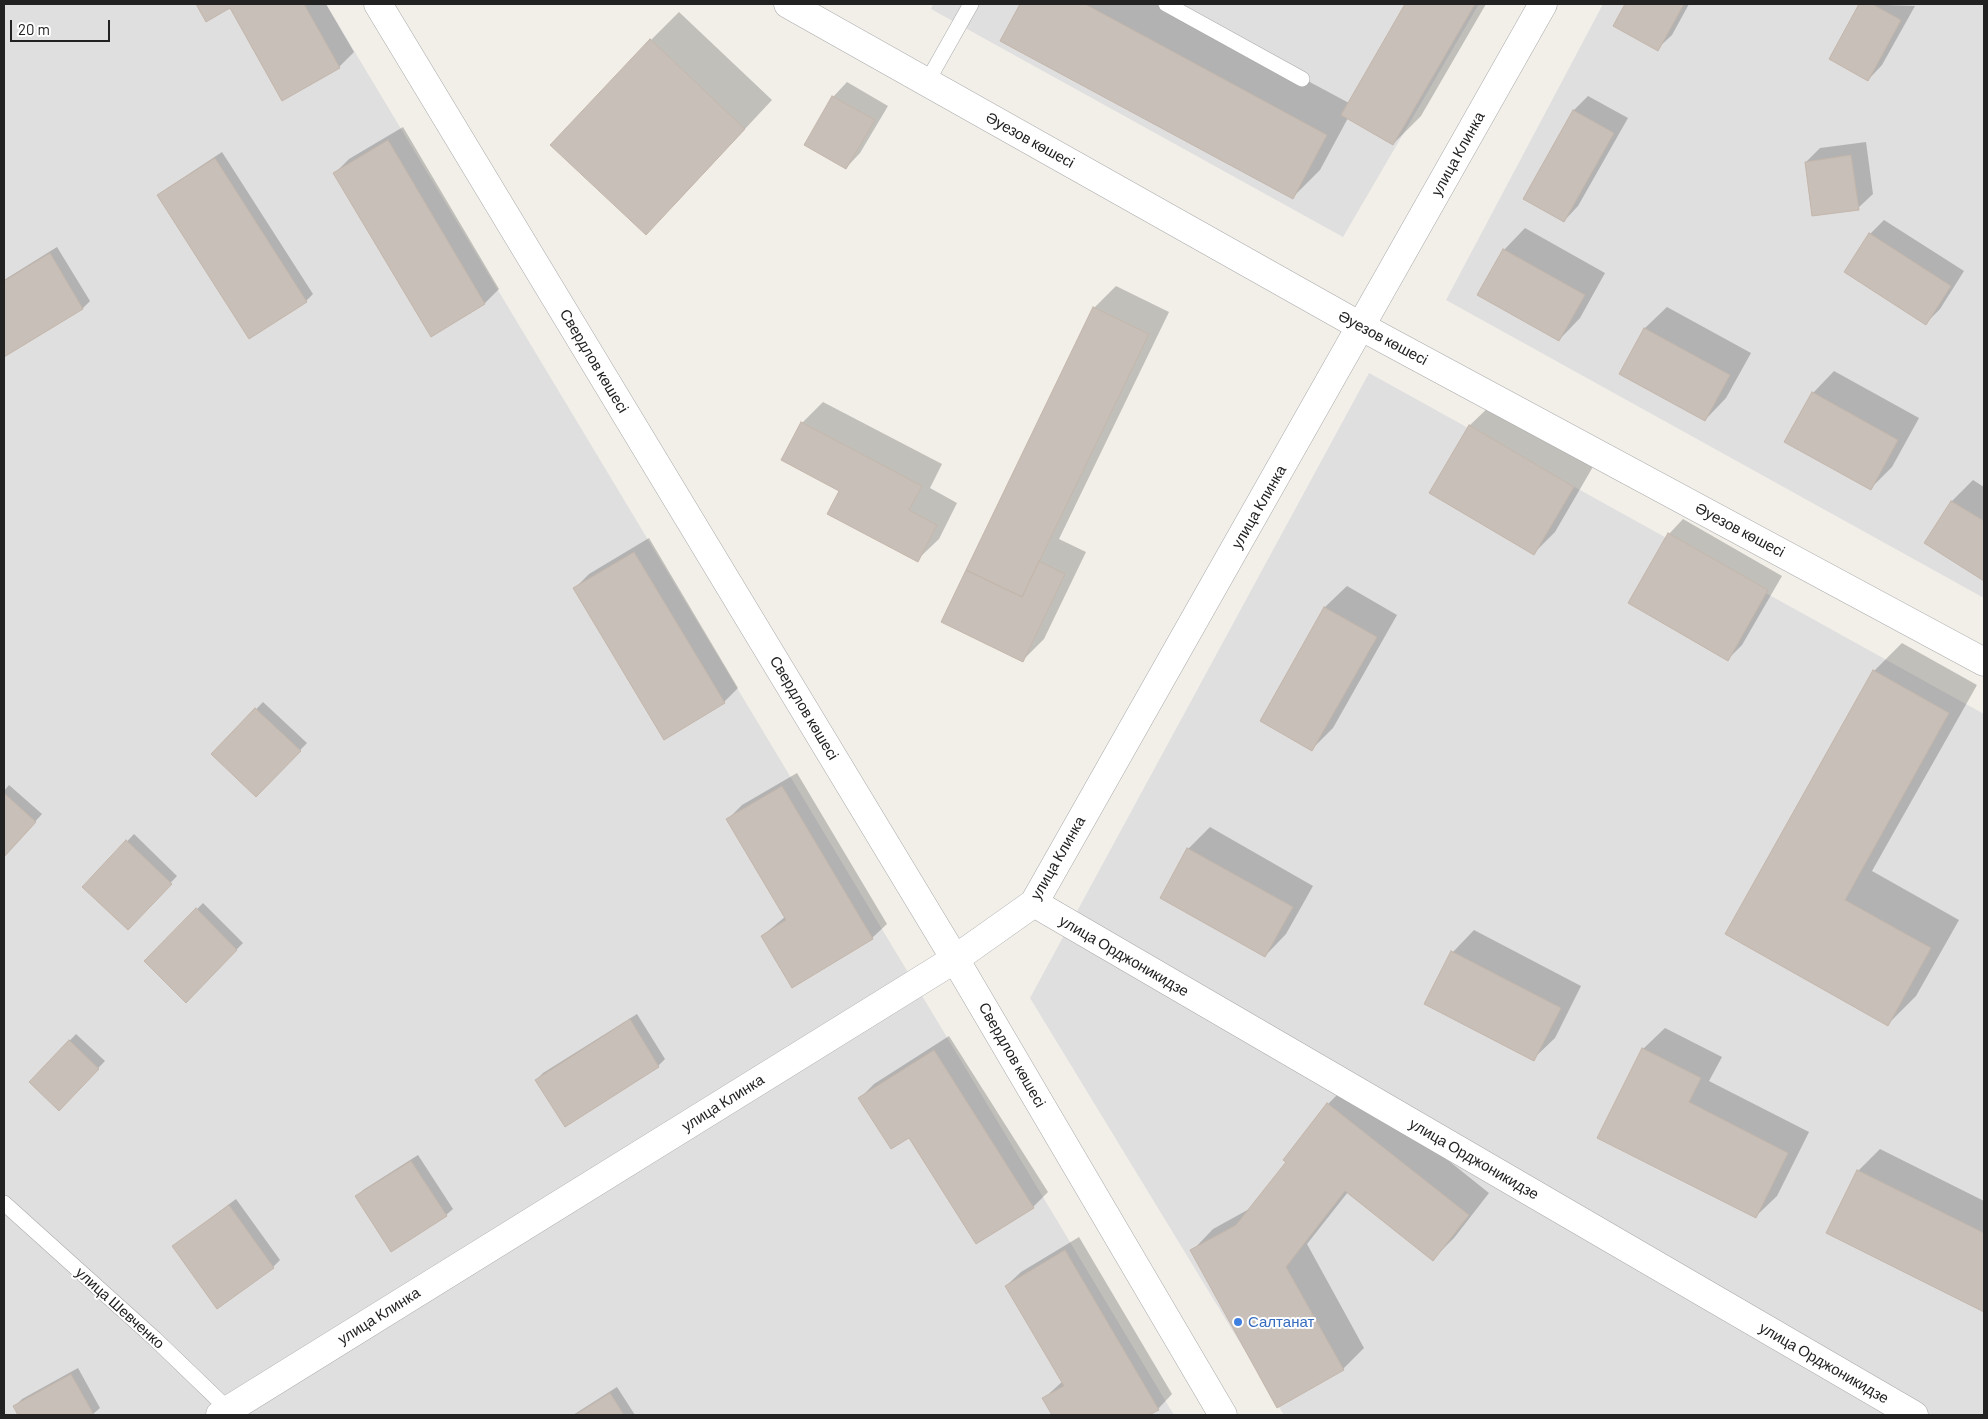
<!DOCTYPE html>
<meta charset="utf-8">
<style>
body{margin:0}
#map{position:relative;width:1988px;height:1419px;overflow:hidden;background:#f2efe9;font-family:Barlow,sans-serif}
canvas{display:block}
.frame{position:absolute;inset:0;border:5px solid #222;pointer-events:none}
.scale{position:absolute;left:10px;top:20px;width:100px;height:22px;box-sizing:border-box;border:2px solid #222;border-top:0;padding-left:6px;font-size:15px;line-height:18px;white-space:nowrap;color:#222;-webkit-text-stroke:4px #fff;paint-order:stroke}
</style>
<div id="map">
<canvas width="1988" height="1419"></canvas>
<div class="frame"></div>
<div class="scale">20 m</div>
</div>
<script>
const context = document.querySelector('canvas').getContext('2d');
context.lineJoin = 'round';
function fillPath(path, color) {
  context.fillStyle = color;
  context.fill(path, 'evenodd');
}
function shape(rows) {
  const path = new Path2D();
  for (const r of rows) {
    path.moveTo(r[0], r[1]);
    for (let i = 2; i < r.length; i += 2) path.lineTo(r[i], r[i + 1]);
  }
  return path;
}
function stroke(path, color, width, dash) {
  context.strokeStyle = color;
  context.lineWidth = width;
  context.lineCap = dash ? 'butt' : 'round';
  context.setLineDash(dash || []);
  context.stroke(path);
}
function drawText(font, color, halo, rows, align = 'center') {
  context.font = font + ' Barlow,sans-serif';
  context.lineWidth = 4;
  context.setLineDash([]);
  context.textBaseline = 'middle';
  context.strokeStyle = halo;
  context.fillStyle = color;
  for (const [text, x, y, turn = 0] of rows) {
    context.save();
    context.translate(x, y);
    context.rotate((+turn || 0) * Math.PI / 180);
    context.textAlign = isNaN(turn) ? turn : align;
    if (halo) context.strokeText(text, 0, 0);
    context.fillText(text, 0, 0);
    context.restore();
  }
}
const residential = shape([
 [4,4,326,4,1174,1415,4,1415],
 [933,4,1479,4,1343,237,931,9],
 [1603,4,1984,4,1984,598,1446,300],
 [1369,373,1984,714,1984,1415,1284,1415,1030,998]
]);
const shadow = shape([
 [197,4,326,4,354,52,339,67,282,99,230,7,207,20],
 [1021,4,1164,4,1349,103,1406,4,1486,4,1421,116,1393,144,1348,118,1320,170,1292,198,1002,40],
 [1626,4,1689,4,1672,35,1657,49,1614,25],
 [1860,4,1915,6,1882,65,1868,80,1831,59],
 [679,12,772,100,674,205,651,40],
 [847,82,888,106,860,153,846,168,833,97],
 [1588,96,1628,118,1578,206,1564,221,1524,198,1574,110],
 [403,127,499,289,485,303,432,335,335,173,349,159],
 [1866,142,1873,194,1858,208,1806,162,1820,148],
 [222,152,313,294,306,301,159,196,166,189],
 [1884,220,1964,271,1940,309,1926,323,1870,234],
 [1525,228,1605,273,1580,318,1559,340,1504,250],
 [57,247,90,301,83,308,4,356,4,280],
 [1116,286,1169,312,1059,539,1086,552,1044,639,1023,660,943,621,1094,308],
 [1667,307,1751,353,1726,398,1705,420,1621,373,1645,328],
 [1834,371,1919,418,1892,467,1870,489,1813,393],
 [823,402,942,464,930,488,957,503,939,539,917,560,840,490,802,423],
 [1492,404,1594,465,1555,532,1533,554,1430,493,1470,425],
 [1973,480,1984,487,1984,580,1926,543,1952,501],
 [1683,519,1782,576,1742,645,1728,659,1669,534],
 [649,538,738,688,724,702,575,588,589,574],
 [1347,586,1397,615,1333,728,1312,749,1261,720,1325,607],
 [1902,643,1977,685,1872,871,1959,920,1916,996,1888,1024,1727,933,1874,671],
 [263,702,307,743,256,796,213,754],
 [797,773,887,924,872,938,762,936,786,916,728,819,742,805],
 [9,785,42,814,4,856,4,791],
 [1210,827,1313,886,1286,934,1265,956,1161,897,1188,849],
 [134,834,177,876,134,922,84,887],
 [203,903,243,943,186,1001,146,961],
 [1474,930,1581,986,1555,1038,1533,1059,1426,1003,1453,952],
 [637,1014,665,1059,658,1066,565,1125,536,1080,543,1073],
 [1665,1028,1722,1057,1709,1081,1809,1132,1777,1196,1755,1217,1643,1049],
 [76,1034,105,1061,59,1109,30,1082],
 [949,1036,1048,1192,1033,1207,977,1242,909,1136,860,1098,874,1084],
 [1350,1082,1489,1193,1454,1238,1433,1259,1348,1192,1307,1244,1364,1348,1343,1369,1192,1251,1213,1229,1251,1208,1288,1162,1284,1159,1328,1104],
 [1880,1149,1984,1201,1984,1311,1828,1232,1858,1171],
 [418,1155,453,1209,446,1215,357,1197,363,1190],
 [236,1199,280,1260,273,1267,174,1246],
 [1079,1237,1172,1394,1158,1409,1147,1415,1053,1415,1043,1399,1063,1381,1006,1286,1021,1272],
 [78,1368,100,1408,93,1414,20,1415,15,1406,22,1399],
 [617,1387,635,1415,573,1415]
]);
const building = shape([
 [196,4,304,4,340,68,282,101,230,8,206,22,196,4],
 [1020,4,1085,4,1327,135,1293,199,1000,41,1020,4],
 [1405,4,1475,4,1393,145,1341,115,1405,4],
 [1625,4,1684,4,1658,51,1613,26,1625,4],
 [1859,4,1872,4,1901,20,1868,81,1829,59,1859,4],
 [650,39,745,129,646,235,550,145,650,39],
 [832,96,875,120,846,169,804,145,832,96],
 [1573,110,1614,133,1564,222,1523,199,1573,110],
 [388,140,485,304,431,337,333,173,388,140],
 [1851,155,1859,210,1812,216,1805,162,1851,155],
 [215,158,307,302,249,339,157,195,215,158],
 [1869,233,1951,286,1926,325,1844,272,1869,233],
 [1503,249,1585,295,1559,341,1477,295,1503,249],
 [50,253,83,309,4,357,4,281,50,253],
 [1093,307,1149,334,1022,597,966,570,1093,307],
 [1644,328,1730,375,1705,421,1619,374,1644,328],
 [1812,392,1898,440,1871,490,1784,442,1812,392],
 [801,422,922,486,909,510,937,525,918,562,827,514,839,491,781,460,801,422],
 [1469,425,1574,487,1534,555,1429,493,1469,425],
 [1951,501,1984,521,1984,581,1924,543,1951,501],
 [1668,533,1768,590,1728,661,1628,603,1668,533],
 [634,552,725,703,664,740,573,588,634,552],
 [1039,561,1065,574,1023,662,941,622,966,570,1022,597,1039,561],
 [1324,607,1377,637,1312,751,1260,721,1324,607],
 [1873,670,1949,713,1845,900,1931,948,1888,1026,1725,934,1873,670],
 [255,708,301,751,256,797,211,754,255,708],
 [782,786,873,939,792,988,761,936,786,920,726,819,782,786],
 [4,793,36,822,4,857,4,793],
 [126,840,172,884,128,930,82,887,126,840],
 [1187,848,1293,907,1265,957,1160,898,1187,848],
 [196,908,237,950,186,1003,144,961,196,908],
 [1451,951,1561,1008,1534,1061,1424,1004,1451,951],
 [630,1019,659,1067,565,1127,535,1080,630,1019],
 [69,1040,99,1069,59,1111,29,1082,69,1040],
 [1642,1048,1701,1078,1689,1102,1788,1153,1756,1218,1597,1138,1642,1048],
 [934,1050,1034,1208,976,1244,909,1138,891,1149,858,1098,934,1050],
 [1327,1103,1469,1215,1433,1261,1345,1191,1286,1267,1344,1370,1277,1408,1190,1250,1236,1225,1286,1162,1283,1160,1327,1103],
 [411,1161,447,1216,391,1252,355,1196,411,1161],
 [1857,1170,1984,1233,1984,1312,1826,1233,1857,1170],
 [229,1205,274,1268,217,1309,172,1246,229,1205],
 [1065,1250,1159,1410,1149,1415,1052,1415,1042,1398,1064,1386,1005,1286,1065,1250],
 [71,1374,94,1415,18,1415,13,1406,71,1374],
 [610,1393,624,1415,575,1415,610,1393]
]);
const service = shape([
 [1166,4,1302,79],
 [927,82,971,4],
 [4,1203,155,1339,233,1414]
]);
const minor = shape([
 [378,4,955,959,1223,1415],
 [788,4,1362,327,1984,662],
 [1034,903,1914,1415],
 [220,1415,955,959,1034,903,1543,4]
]);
const markers = [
 [1238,1322,5,"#3f7fe0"]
];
const streetNames = [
 ["Әуезов көшесі",1030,140,29],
 ["улица Клинка",1458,154,-61],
 ["Әуезов көшесі",1383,338,28],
 ["Свердлов көшесі",594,361,59],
 ["улица Клинка",1259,507,-60],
 ["Әуезов көшесі",1740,530,28],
 ["Свердлов көшесі",804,708,59],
 ["улица Клинка",1058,858,-60],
 ["улица Орджоникидзе",1124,956,30],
 ["Свердлов көшесі",1012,1055,60],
 ["улица Клинка",723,1103,-32],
 ["улица Орджоникидзе",1474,1159,30],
 ["улица Шевченко",120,1308,42],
 ["улица Клинка",379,1316,-32],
 ["улица Орджоникидзе",1824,1363,30]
];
const shopNames = [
 ["Салтанат",1248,1322]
];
fillPath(residential, '#e0dfdf');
fillPath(shadow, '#0003');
fillPath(building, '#c7bfb8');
stroke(building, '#c4b6ab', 1);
stroke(service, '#a9a9a9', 16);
stroke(minor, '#a9a9a9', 29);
stroke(service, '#fff', 15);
stroke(minor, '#fff', 28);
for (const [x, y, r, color] of markers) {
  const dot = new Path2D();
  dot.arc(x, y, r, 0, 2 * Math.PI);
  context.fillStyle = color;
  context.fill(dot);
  stroke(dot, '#fff', 2);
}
drawText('15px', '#222', '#fff', streetNames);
drawText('15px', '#366cbe', '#fff', shopNames, 'left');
</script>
